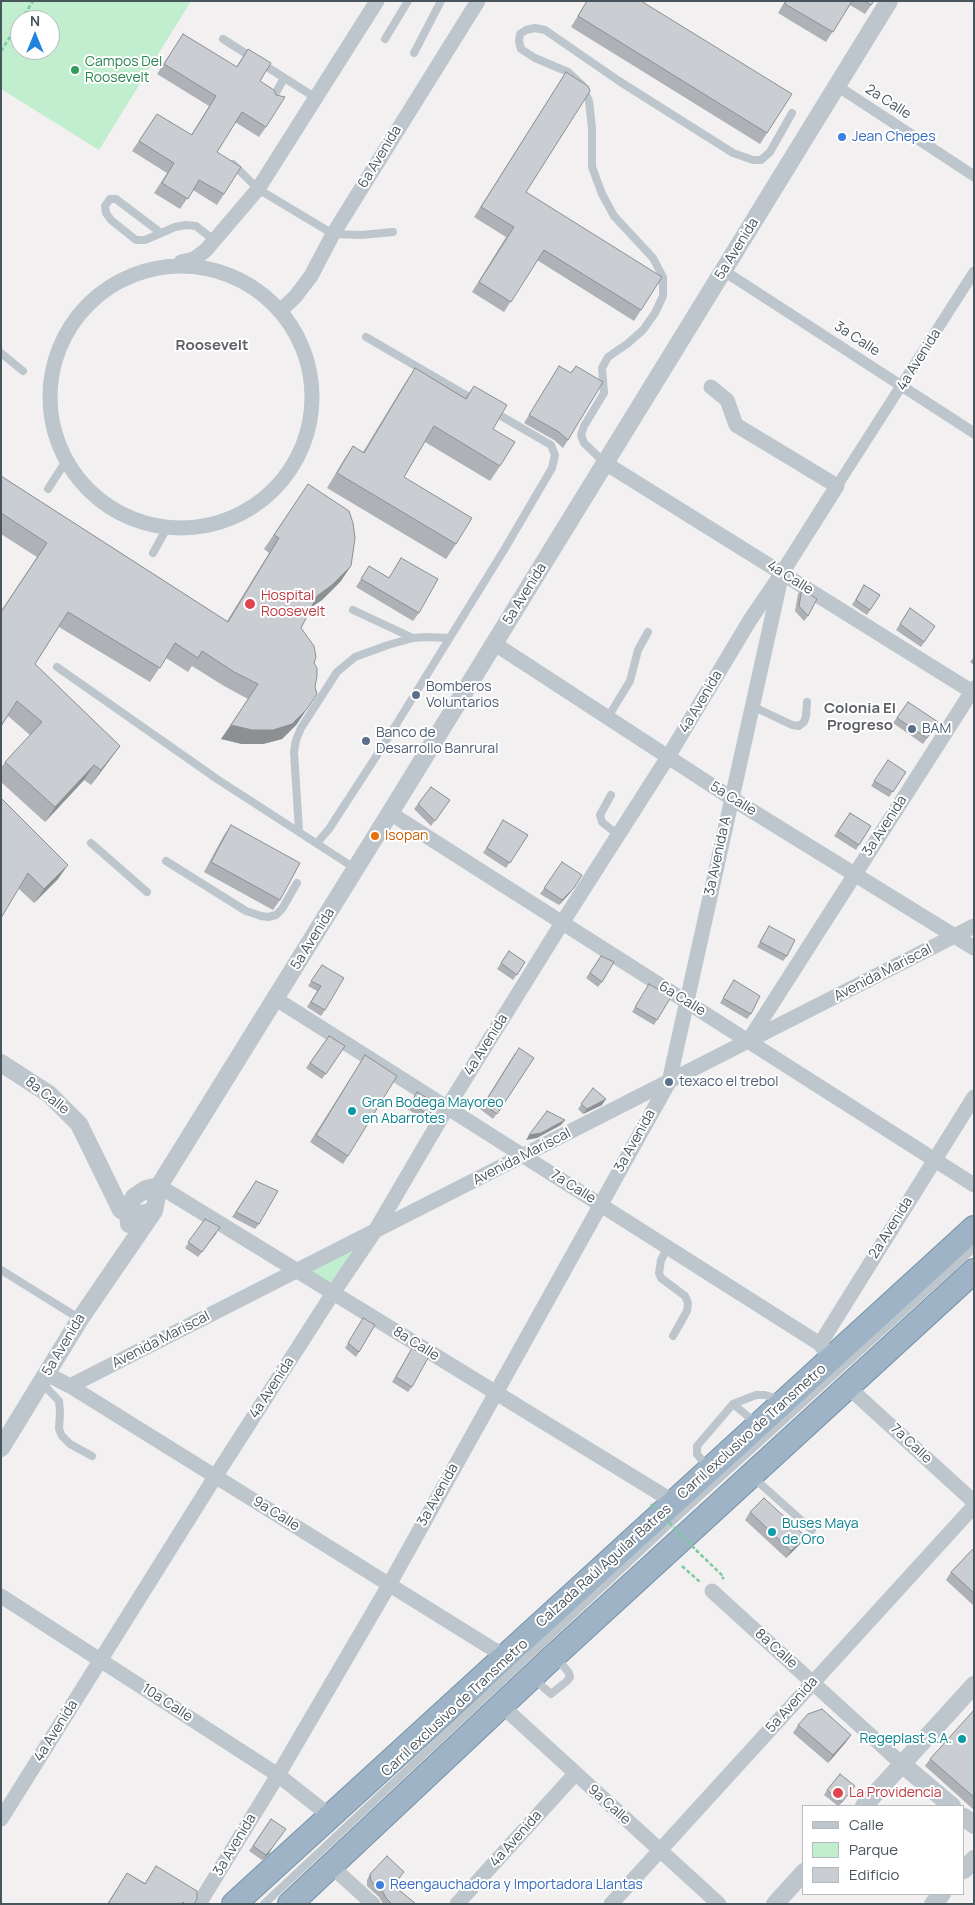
<!DOCTYPE html>
<meta charset="utf-8">
<style>
body{margin:0}
#map{position:relative;width:975px;height:1905px;overflow:hidden;background:#f2f0f0;font-family:Manrope,sans-serif}
canvas{display:block}
.frame{position:absolute;inset:0;border:2px solid #49555d;pointer-events:none}
.legend{position:absolute;left:802px;top:1805px;width:162px;height:90px;box-sizing:border-box;background:#fff;border:1px solid #b6bbbe;margin:0;padding:6px 9px;list-style:none;font-size:15px;color:#49555d}
.legend li{display:flex;align-items:center;gap:10px;height:25px}
.legend b{width:25px;border:1px solid #b6bbbe}
.north{position:absolute;left:10px;top:10px;width:50px;height:50px;box-sizing:border-box;background:#fff;border:1px solid #b6bbbe;border-radius:50%;rotate:0deg;font-size:14px;font-weight:700;line-height:20px;text-align:center;color:#49555d}
.north::after{content:'';display:block;margin:auto;width:18px;height:22px;background:#2084dc;clip-path:polygon(50% 0,100% 100%,50% 72%,0 100%)}
</style>
<div id="map">
<canvas width="975" height="1905"></canvas>
<div class="frame"></div>
<ul class="legend">
<li><b style="height:6px;background:#bcc6cc"></b>Calle</li>
<li><b style="height:14px;background:#c1eece"></b>Parque</li>
<li><b style="height:14px;background:#caced2"></b>Edificio</li>
</ul>
<div class="north">N</div>
</div>
<script>
const context = document.querySelector('canvas').getContext('2d');
context.lineJoin = 'round';
function fillPath(path, color) {
  context.fillStyle = color;
  context.fill(path, 'evenodd');
}
function shape(rows) {
  const path = new Path2D();
  for (const r of rows) {
    if (r.length === 3) {
      path.moveTo(r[0] + r[2], r[1]);
      path.arc(r[0], r[1], r[2], 0, 2 * Math.PI);
      continue;
    }
    path.moveTo(r[0], r[1]);
    for (let i = 2; i < r.length; i += 2) path.lineTo(r[i], r[i + 1]);
  }
  return path;
}
function stroke(path, color, width, dash) {
  context.strokeStyle = color;
  context.lineWidth = width;
  context.lineCap = dash ? 'butt' : 'round';
  context.setLineDash(dash || []);
  context.stroke(path);
}
function drawText(font, color, halo, rows, align = 'center') {
  context.font = font + ' Manrope,sans-serif';
  context.lineWidth = 4;
  context.setLineDash([]);
  context.textBaseline = 'middle';
  context.strokeStyle = halo;
  context.fillStyle = color;
  for (const [text, x, y, turn = 0] of rows) {
    context.save();
    context.translate(x, y);
    context.rotate((+turn || 0) * Math.PI / 180);
    context.textAlign = isNaN(turn) ? turn : align;
    if (halo) context.strokeText(text, 0, 0);
    context.fillText(text, 0, 0);
    context.restore();
  }
}
const green = shape([
 [1,1,191,1,99,150,1,89],
 [20,20,50,20,50,50,20,50],
 [357,1240,332,1288,302,1267]
]);
const path = shape([
 [21,20,33,1],
 [1,51,20,21],
 [696,1550,724,1577,722,1579],
 [682,1566,700,1582]
]);
const service = shape([
 [223,39,316,98],
 [385,39,408,1],
 [414,53,441,1],
 [272,100,284,78],
 [233,164,258,189,333,234,361,235,393,232],
 [161,233,116,199,110,199,105,206,106,213,111,220,136,240,145,240,175,227,186,225,196,226,215,241],
 [366,337,476,401],
 [1,353,23,371],
 [605,463,584,443,581,435,584,426,604,393,602,368,608,357,627,344,643,330,655,313,663,296,663,277,653,258,614,216,602,194,592,167,592,128,589,101,582,85,568,72,535,58,521,49,519,41,520,34,526,30,535,28,545,30,619,81,733,153,753,160,761,160,770,152,792,113],
 [48,489,66,461],
 [153,553,167,528],
 [353,610,413,638],
 [57,667,217,779,356,869],
 [752,706,792,725,799,726,804,722,806,716,807,702],
 [608,717,630,681,638,650,648,632],
 [611,795,600,815,602,822,618,835],
 [299,831,294,752,296,740,301,728,337,672,355,657,388,645,413,638,426,637,449,638],
 [91,843,147,892],
 [317,843,329,829,381,749,504,550,552,468,555,455,551,445,494,412],
 [166,861,246,911,261,916,268,917,276,915,282,909,297,883],
 [668,1247,661,1260,659,1273,661,1278,685,1296,688,1303,687,1311,673,1336],
 [1,1270,80,1319],
 [42,1383,59,1401,60,1412,59,1429,62,1436,70,1444,92,1456],
 [733,1404,756,1395,765,1395,780,1399],
 [708,1468,697,1454,697,1446,733,1404,756,1423],
 [754,1478,812,1530],
 [534,1679,551,1694,567,1681,570,1677,569,1673,556,1657],
 [264,1904,679,1515,974,1248]
]);
const pedestrian = shape([
 [837,86,974,176],
 [724,271,974,433],
 [837,486,974,272]
]);
const minor = shape([
 [181,262,194,259,206,250,258,189,377,1],
 [181,397,131],
 [281,310,295,297,311,276,333,234,478,1],
 [605,463,974,693],
 [495,644,731,798,974,948],
 [390,813,974,1185],
 [276,999,820,1344,831,1359],
 [749,1040,974,688],
 [159,1186,674,1502],
 [820,1344,974,1097],
 [47,1374,70,1386,504,1656],
 [70,1386,974,926],
 [847,1386,974,1502],
 [712,1591,902,1764],
 [1,1596,278,1775,330,1816],
 [501,1705,719,1904],
 [1,1819,215,1477,333,1293,375,1231,447,1108,562,923,668,757,750,620,782,573,837,486,736,425,727,400,711,387],
 [330,1865,373,1904],
 [199,1904,278,1775,389,1585,669,1082,780,582],
 [457,1904,575,1774],
 [611,1904,974,1506]
]);
const tertiary = shape([
 [1,1063,49,1094,79,1124,121,1210,128,1214,141,1214,154,1211],
 [129,1224,128,1209,134,1197,146,1189,159,1186],
 [1,1448,80,1319,154,1211,159,1186,390,813,889,1],
 [902,1764,952,1806],
 [864,1806,974,1685],
 [964,1817,974,1825],
 [964,1870,974,1859],
 [775,1904,804,1872],
 [933,1904,942,1894]
]);
const trunk = shape([
 [234,1904,974,1228],
 [290,1904,554,1656,974,1271]
]);
const pathBridge = shape([
 [651,1504,695,1549]
]);
const wall = shape([
 [587,1,641,1,767,133,760,144,571,27],
 [785,1,874,1,865,14,850,5,826,42,778,13],
 [183,34,236,67,248,49,260,81,266,127,259,137,235,122,217,152,224,194,217,205,193,190,180,209,154,193,167,173,132,151,157,114,191,135,209,106,157,74],
 [566,72,526,192,641,310,634,321,537,260,504,312,472,292,506,237,474,217],
 [559,366,570,373,576,366,568,440,563,448,554,440,524,423],
 [415,368,465,398,474,386,493,429,500,466,490,481,425,442,404,477,456,544,446,559,327,488,343,461,353,446,363,452,405,383],
 [1,476,227,621,269,553,264,549,308,484,341,581,322,600,312,607,301,628,297,724,282,739,263,744,242,744,221,739,248,699,224,686,192,666,188,672,166,658,150,682,59,627,35,664,120,746,91,785,84,780,45,822,1,782,1,768,5,762,30,735,8,716,1,726,1,611,37,557,1,534],
 [401,558,419,613,413,621,356,587,369,566,389,578],
 [864,585,880,595,867,615,852,605],
 [802,589,808,616,804,621,795,611,798,594],
 [910,608,935,626,921,647,896,630],
 [974,657,974,665,970,662],
 [908,702,938,722,923,744,893,723],
 [888,760,906,772,889,797,871,786],
 [431,787,450,800,431,826,414,809],
 [1,798,58,879,34,903,19,889],
 [850,813,871,826,856,850,834,836],
 [503,820,528,835,506,868,483,853],
 [231,825,280,900,273,910,204,872,224,835],
 [562,862,570,893,559,905,540,894],
 [769,926,787,956,783,961,757,947],
 [509,951,525,962,513,980,497,969],
 [601,956,602,982,598,987,586,978],
 [322,965,325,1010,321,1016,307,1007,317,991,308,986],
 [734,980,751,1014,747,1019,720,1003],
 [646,990,657,1020,654,1025,632,1012],
 [329,1036,345,1046,322,1079,306,1068],
 [515,1053,534,1058,493,1119,480,1109],
 [365,1055,348,1156,343,1164,310,1142],
 [593,1088,602,1105,583,1114,578,1109],
 [417,1092,437,1104,426,1120,407,1109],
 [256,1181,259,1224,255,1229,232,1217],
 [205,1219,217,1233,198,1257,185,1248],
 [363,1318,359,1352,356,1357,345,1348],
 [412,1348,412,1387,408,1392,392,1382],
 [750,1512,805,1536,800,1544,786,1558,745,1520],
 [974,1548,974,1606,946,1580,951,1572],
 [974,1710,974,1810,925,1766,930,1759],
 [798,1725,851,1735,846,1742,828,1763,793,1733],
 [827,1790,851,1791,839,1806,838,1806,824,1795],
 [271,1819,269,1854,262,1860,249,1851],
 [156,1866,194,1904,107,1904,127,1873,145,1883],
 [370,1874,401,1877,393,1885,416,1904,383,1904,379,1897,367,1886,367,1880]
]);
const shadedWall = shape([
 [351,566,341,581,322,600,307,610,317,596],
 [307,709,297,724,282,739,263,744,242,744,221,739,231,725],
 [120,746,109,761,91,785,101,770],
 [94,765,84,780,45,822,55,807],
 [68,865,58,879,34,903,44,889],
 [574,888,570,893,559,905,562,900],
 [606,1099,602,1105,583,1114,587,1109],
 [565,1120,561,1125,537,1138,526,1140,529,1135],
 [805,1536,800,1544,786,1558,791,1551],
 [851,1735,846,1742,828,1763,833,1755],
 [272,1848,269,1854,262,1860,266,1855]
]);
const building = shape([
 [587,1,641,1,792,94,767,133,578,16,587,1],
 [786,1,852,1,833,32,785,4,786,1],
 [865,1,874,1,871,5,865,1],
 [183,34,237,67,248,49,271,63,260,81,274,90,276,95,285,97,266,127,242,112,217,152,241,167,224,194,199,180,188,199,162,183,174,163,139,141,157,114,192,135,216,96,164,64,183,34],
 [566,72,588,86,590,91,526,192,662,277,641,310,544,250,511,302,479,282,514,227,481,207,566,72],
 [559,366,571,373,576,366,603,382,568,440,559,432,529,415,559,366],
 [415,368,466,399,474,386,507,405,493,429,515,442,500,466,434,426,404,477,472,518,456,544,337,473,353,446,364,453,415,368],
 [1,476,228,622,279,538,274,535,308,484,349,511,353,523,355,538,351,566,332,585,317,596,301,628,314,646,316,657,314,663,317,668,317,676,315,687,317,694,307,709,292,724,273,730,252,730,231,725,258,684,234,672,202,651,198,658,175,643,160,668,68,612,35,664,120,746,101,770,94,765,55,807,5,762,42,722,17,701,1,726,1,612,47,543,1,513,1,476],
 [401,558,438,579,419,613,361,579,369,566,389,578,401,558],
 [864,585,880,595,870,610,856,600,864,585],
 [802,589,817,599,808,616,799,606,802,589],
 [910,608,935,626,924,642,900,624,910,608],
 [908,702,938,722,927,738,897,718,908,702],
 [888,760,906,772,893,792,874,781,888,760],
 [431,787,450,800,435,821,418,804,431,787],
 [1,798,68,865,44,889,28,873,1,918,1,798],
 [850,813,871,826,859,845,838,831,850,813],
 [503,820,528,835,510,863,487,848,503,820],
 [231,825,300,863,280,900,211,862,231,825],
 [562,862,582,875,574,888,562,900,544,888,562,862],
 [769,926,795,940,787,956,760,942,769,926],
 [509,951,525,962,517,975,501,963,509,951],
 [601,956,614,962,602,982,590,973,601,956],
 [322,965,344,978,325,1010,311,1002,321,986,311,981,322,965],
 [734,980,760,996,751,1014,723,998,734,980],
 [649,984,671,997,657,1020,635,1007,649,984],
 [329,1036,345,1046,326,1074,310,1063,329,1036],
 [519,1048,534,1058,497,1114,484,1104,519,1048],
 [365,1055,397,1076,348,1156,316,1135,365,1055],
 [593,1088,606,1099,587,1109,581,1104,593,1088],
 [417,1092,437,1104,429,1115,411,1103,417,1092],
 [547,1111,565,1120,541,1133,529,1135,547,1111],
 [256,1181,278,1191,259,1224,236,1212,256,1181],
 [205,1219,220,1227,202,1252,188,1242,205,1219],
 [363,1318,375,1325,359,1352,348,1343,363,1318],
 [412,1348,428,1358,412,1387,396,1377,412,1348],
 [764,1498,805,1536,791,1551,750,1512,764,1498],
 [974,1548,974,1593,951,1572,974,1548],
 [822,1709,851,1735,833,1755,798,1725,808,1714,822,1709],
 [974,1710,974,1797,930,1759,974,1710],
 [840,1774,855,1786,842,1802,827,1790,840,1774],
 [271,1819,286,1829,272,1848,266,1855,253,1846,271,1819],
 [387,1856,404,1872,393,1885,416,1904,392,1904,386,1898,383,1892,371,1881,370,1874,387,1856],
 [156,1866,197,1891,197,1899,194,1904,185,1904,183,1902,181,1904,108,1904,127,1873,145,1884,156,1866]
]);
const markers = [
 [75,70,5,"#2e9e5b"],
 [842,137,5,"#3f7fe0"],
 [250,604,6,"#e0444e"],
 [416,695,5,"#5c6f8a"],
 [912,729,5,"#5c6f8a"],
 [366,741,5,"#5c6f8a"],
 [375,836,5,"#e8710a"],
 [669,1082,5,"#5c6f8a"],
 [352,1111,5,"#0f9aa8"],
 [772,1532,5,"#0f9aa8"],
 [962,1739,5,"#0f9aa8"],
 [838,1793,6,"#e0444e"],
 [380,1885,5,"#3f7fe0"]
];
const leisureNames = [
 ["Campos Del",85,62],
 ["Roosevelt",85,78]
];
const streetNames = [
 ["2a Calle",888,102,33],
 ["6a Avenida",380,157,-59],
 ["5a Avenida",737,249,-58],
 ["3a Calle",857,339,33],
 ["4a Avenida",919,360,-58],
 ["4a Calle",790,578,32],
 ["5a Avenida",525,594,-58],
 ["4a Avenida",701,702,-59],
 ["5a Calle",733,799,32],
 ["3a Avenida",885,826,-57],
 ["3a Avenida A",718,856,-78],
 ["5a Avenida",313,939,-58],
 ["Avenida Mariscal",883,973,-27],
 ["6a Calle",682,999,32],
 ["4a Avenida",486,1045,-58],
 ["8a Calle",47,1096,38],
 ["3a Avenida",635,1141,-61],
 ["Avenida Mariscal",522,1157,-27],
 ["7a Calle",573,1187,32],
 ["2a Avenida",891,1228,-58],
 ["Avenida Mariscal",161,1340,-27],
 ["8a Calle",416,1344,32],
 ["5a Avenida",64,1345,-59],
 ["4a Avenida",272,1388,-57],
 ["Carril exclusivo de Transmetro",752,1432,-42],
 ["7a Calle",911,1444,43],
 ["3a Avenida",438,1495,-61],
 ["9a Calle",276,1514,32],
 ["Calzada Raúl Aguilar Batres",604,1566,-42],
 ["8a Calle",776,1649,42],
 ["10a Calle",167,1703,33],
 ["5a Avenida",792,1705,-48],
 ["Carril exclusivo de Transmetro",455,1708,-43],
 ["4a Avenida",56,1731,-58],
 ["9a Calle",609,1805,42],
 ["4a Avenida",516,1839,-48],
 ["3a Avenida",235,1845,-59]
];
const shopNames = [
 ["Jean Chepes",852,137],
 ["Reengauchadora y Importadora Llantas",390,1885]
];
const healthNames = [
 ["Hospital",261,596],
 ["Roosevelt",261,612],
 ["La Providencia",849,1793]
];
const serviceNames = [
 ["Bomberos",426,687],
 ["Voluntarios",426,703],
 ["BAM",922,729],
 ["Banco de",376,733],
 ["Desarrollo Banrural",376,749],
 ["texaco el trebol",679,1082]
];
const foodNames = [
 ["Isopan",385,836]
];
const cultureNames = [
 ["Gran Bodega Mayoreo",362,1103],
 ["en Abarrotes",362,1119],
 ["Buses Maya",782,1524],
 ["de Oro",782,1540],
 ["Regeplast S.A.",952,1739,"right"]
];
const neighbourhoodNames = [
 ["Roosevelt",212,346],
 ["Colonia El",860,709],
 ["Progreso",860,726]
];
fillPath(green, '#c1eece');
stroke(trunk, '#7592a8', 26);
stroke(path, '#7acb9b', 2.5, [4, 2.5]);
stroke(service, '#bcc6cc', 8);
stroke(pedestrian, '#bcc6cc', 11);
stroke(minor, '#bcc6cc', 15);
stroke(tertiary, '#bcc6cc', 18);
stroke(trunk, '#9eb4c6', 24);
stroke(pathBridge, '#7acb9b', 2.5, [4, 2.5]);
fillPath(wall, '#aeb1b5');
fillPath(shadedWall, '#8d9093');
fillPath(building, '#caced2');
stroke(building, '#8d9093', 1);
for (const [x, y, r, color] of markers) {
  const dot = new Path2D();
  dot.arc(x, y, r, 0, 2 * Math.PI);
  context.fillStyle = color;
  context.fill(dot);
  stroke(dot, '#fff', 2);
}
drawText('14px', '#27864d', '#fff', leisureNames, 'left');
drawText('14px', '#49555d', '#fff', streetNames);
drawText('14px', '#366cbe', '#fff', shopNames, 'left');
drawText('14px', '#be3a42', '#fff', healthNames, 'left');
drawText('14px', '#4e5e75', '#fff', serviceNames, 'left');
drawText('14px', '#c56008', '#fff', foodNames, 'left');
drawText('14px', '#0d838f', '#fff', cultureNames, 'left');
drawText('bold 15px', '#5d6165', '#fff', neighbourhoodNames);
</script>
